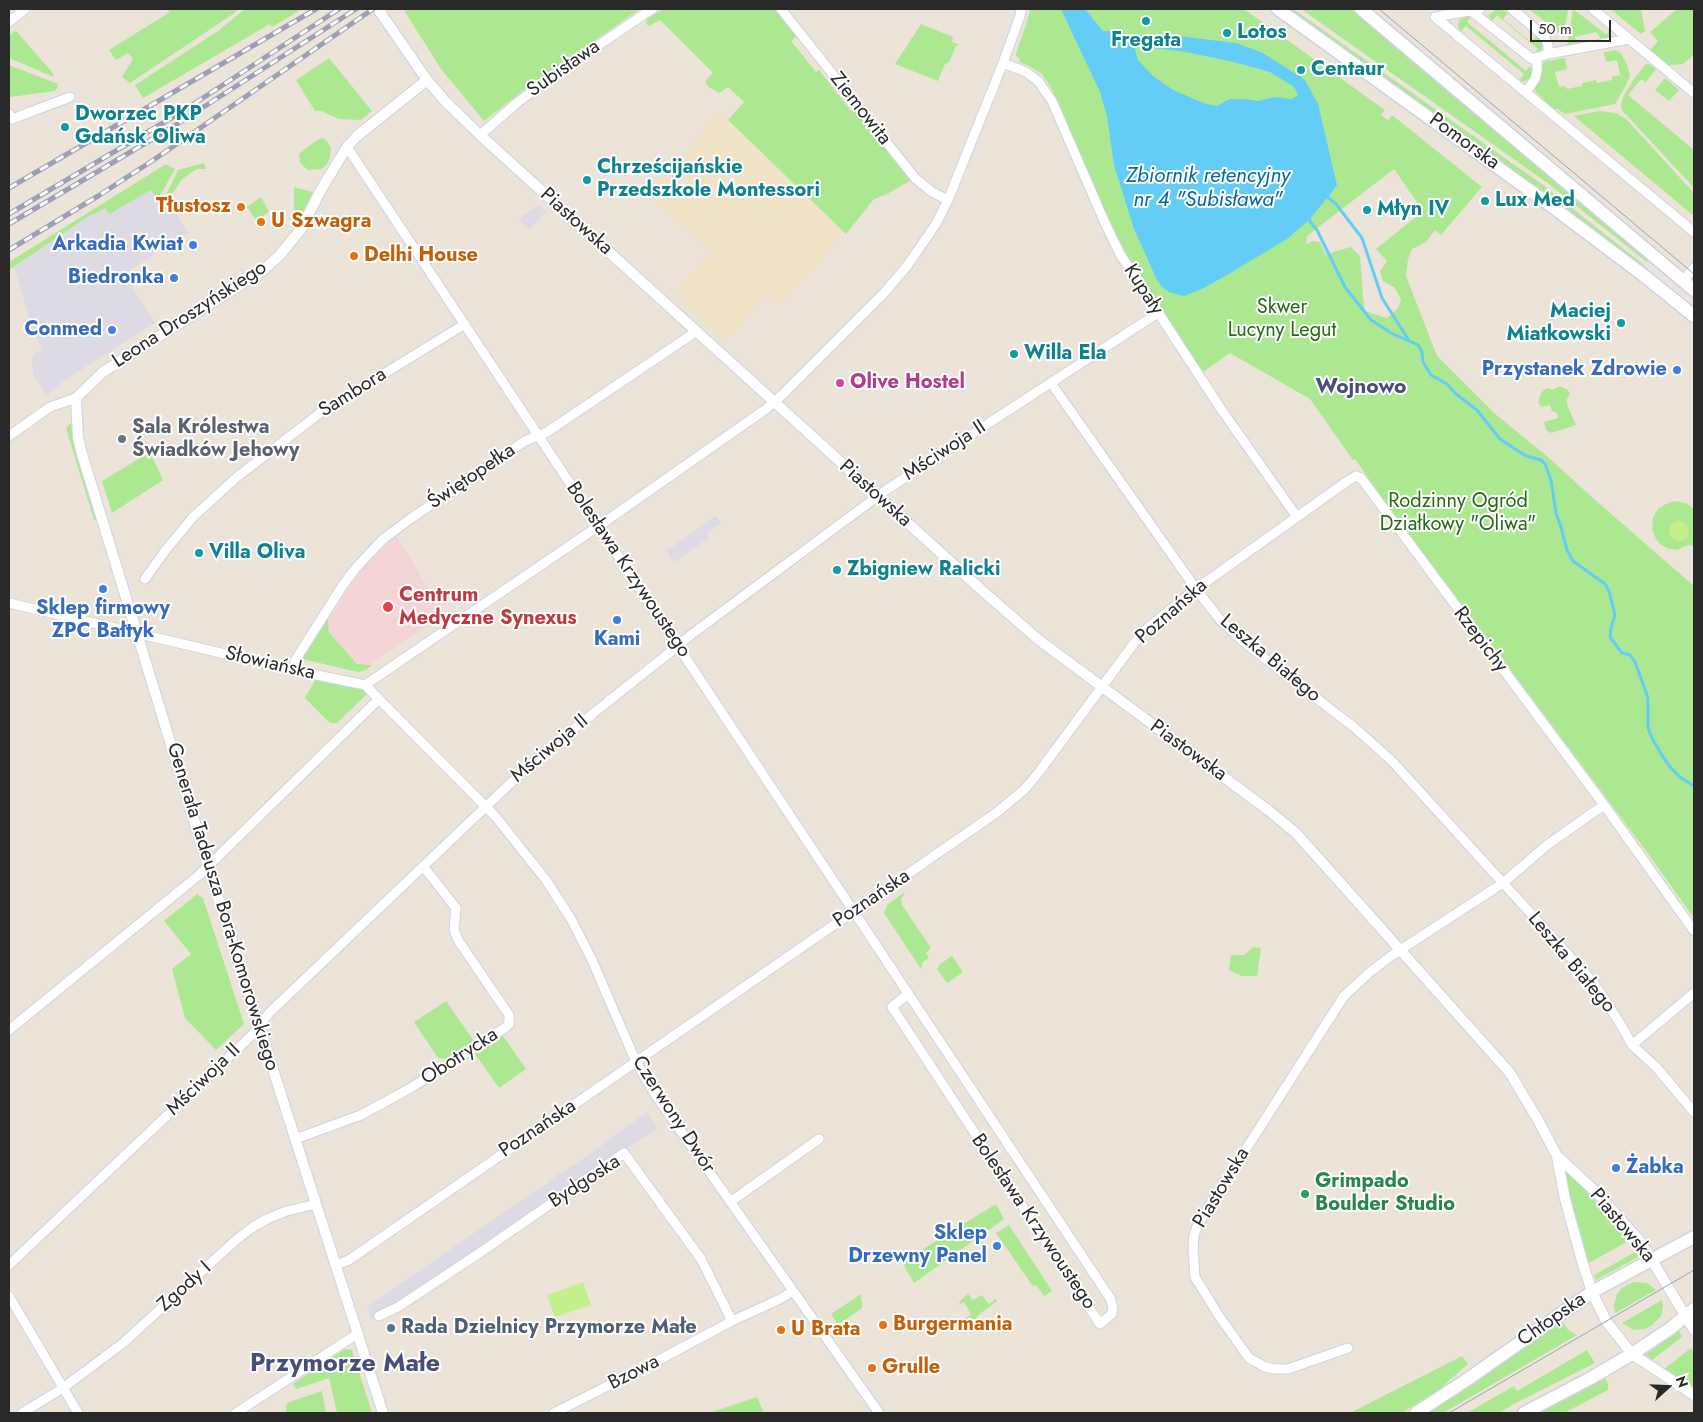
<!DOCTYPE html>
<meta charset="utf-8">
<style>
body{margin:0}
#map{position:relative;width:1703px;height:1422px;overflow:hidden;background:#ece4d9;font-family:Jost,sans-serif}
canvas{display:block}
.frame{position:absolute;inset:0;border:10px solid #292929;pointer-events:none}
.north{position:absolute;left:1643px;top:1362px;width:50px;height:50px;-webkit-text-stroke:4px #fff;paint-order:stroke;rotate:70deg;font-size:14px;font-weight:700;line-height:20px;text-align:center;color:#292929}
.north::after{content:'';display:block;margin:auto;width:18px;height:22px;background:#292929;clip-path:polygon(50% 0,100% 100%,50% 72%,0 100%)}
.scale{position:absolute;left:1530px;top:20px;width:81px;height:22px;box-sizing:border-box;border:2px solid #292929;border-top:0;padding-left:6px;font-size:15px;line-height:18px;white-space:nowrap;color:#292929;-webkit-text-stroke:4px #fff;paint-order:stroke}
</style>
<div id="map">
<canvas width="1703" height="1422"></canvas>
<div class="frame"></div>
<div class="north">N</div>
<div class="scale">50 m</div>
</div>
<script>
const context = document.querySelector('canvas').getContext('2d');
context.lineJoin = 'round';
function fillPath(path, color) {
  context.fillStyle = color;
  context.fill(path, 'evenodd');
}
function shape(rows) {
  const path = new Path2D();
  for (const r of rows) {
    if (r.length === 3) {
      path.moveTo(r[0] + r[2], r[1]);
      path.arc(r[0], r[1], r[2], 0, 2 * Math.PI);
      continue;
    }
    path.moveTo(r[0], r[1]);
    for (let i = 2; i < r.length; i += 2) path.lineTo(r[i], r[i + 1]);
  }
  return path;
}
function stroke(path, color, width, dash) {
  context.strokeStyle = color;
  context.lineWidth = width;
  context.lineCap = dash ? 'butt' : 'round';
  context.setLineDash(dash || []);
  context.stroke(path);
}
function drawText(font, color, halo, rows, align = 'center') {
  context.font = font + ' Jost,sans-serif';
  context.lineWidth = 4;
  context.setLineDash([]);
  context.textBaseline = 'middle';
  context.strokeStyle = halo;
  context.fillStyle = color;
  for (const [text, x, y, turn = 0] of rows) {
    context.save();
    context.translate(x, y);
    context.rotate((+turn || 0) * Math.PI / 180);
    context.textAlign = isNaN(turn) ? turn : align;
    if (halo) context.strokeText(text, 0, 0);
    context.fillText(text, 0, 0);
    context.restore();
  }
}
const industrial = shape([
 [151,190,159,204,168,200,188,233,124,274,155,323,68,378,47,395,34,376,32,364,33,355,42,350,33,331,14,267,92,214,93,215,105,207,109,213],
 [539,205,546,212,529,230,518,219],
 [716,516,721,523,707,534,709,538,674,562,666,551],
 [647,1112,658,1129,622,1151,455,1266,371,1320,367,1307,536,1190,538,1191,547,1184,550,1180,580,1161]
]);
const education = shape([
 [721,113,845,233,779,305,767,294,725,341,674,294,711,252,647,194]
]);
const medical = shape([
 [396,536,445,614,370,664,358,664,329,632,328,620,361,570,374,556]
]);
const green = shape([
 [167,9,239,9,233,14,130,83,122,77,133,59,128,53,116,60,109,50,170,12],
 [245,9,302,9,272,27,270,24,143,98,135,85,218,31],
 [405,9,640,9,525,89,484,121,441,69,404,10],
 [663,9,776,9,797,36,791,41,816,72,819,70,851,111,854,109,911,180,887,194,874,199,846,234,728,120,744,102,728,87,719,93,709,87,706,84,706,80,713,73,660,20,649,26,646,24,647,19],
 [1030,9,1244,9,1385,110,1381,115,1388,120,1392,115,1482,187,1441,235,1435,230,1426,242,1412,249,1408,259,1406,276,1437,356,1494,413,1548,457,1594,499,1694,586,1694,918,1646,851,1387,505,1355,459,1353,460,1310,399,1230,353,1203,372,1127,255,1112,229,1052,89,1042,74,1029,66,1019,62,1020,59,1016,56,1016,53,1027,22],
 [1394,169,1423,211,1376,249,1387,261,1380,271,1383,281,1394,287,1401,299,1398,308,1387,318,1365,311,1363,296,1360,256,1351,247,1336,251,1326,255,1320,242,1313,241,1306,244,1307,236],
 [1289,9,1293,9,1543,185,1645,266,1643,267,1558,203],
 [1301,9,1351,9,1649,260,1647,262,1549,184],
 [1529,9,1568,9,1564,37,1552,27],
 [1573,9,1607,35,1609,27,1611,31,1610,37,1602,40,1596,32,1574,37,1579,44,1567,46],
 [1610,9,1641,9,1645,31,1641,34],
 [1677,9,1694,9,1694,55,1683,64,1671,65,1666,65,1649,51,1658,41,1650,32],
 [1495,10,1503,10,1508,12,1503,19,1531,42,1536,36,1543,41,1542,50,1537,55,1532,56,1538,49,1497,15,1491,22,1489,15],
 [1471,16,1467,22,1526,71,1530,66,1533,71,1530,79,1523,82,1519,80,1524,74,1466,26,1461,31,1459,29,1458,25,1460,19],
 [921,24,953,37,952,42,960,45,956,46,949,62,945,64,938,81,895,64],
 [15,31,17,32,52,72,54,77,9,58,9,36],
 [1616,50,1621,53,1628,67,1630,76,1625,87,1615,104,1565,114,1557,109,1553,109,1535,91,1535,86,1544,62,1548,58,1549,61,1565,58,1567,69,1555,72,1559,87,1566,86,1567,89,1582,86,1582,83,1596,80,1597,83,1612,80,1612,77,1619,75,1621,79,1617,60,1606,62,1604,54,1604,52],
 [329,58,372,111,361,120,339,119,321,111,315,111,296,80],
 [1649,64,1656,69,1646,82,1641,79,1628,95,1694,150,1694,188,1622,110,1621,105,1623,97,1634,79,1645,65],
 [9,65,58,84,57,88,55,91,10,97],
 [1665,78,1679,90,1669,101,1655,90],
 [1599,111,1616,113,1627,120,1694,193,1694,216,1574,116],
 [322,138,326,140,331,148,330,158,326,165,321,169,308,170,300,163,299,154,317,140],
 [204,163,206,169,197,169,182,179,168,200,165,201,164,199,178,170],
 [166,164,175,169,161,194,156,198,151,190,109,214,105,208,93,215,92,214,9,270,9,262],
 [294,187,313,192,293,230,294,220],
 [261,197,269,212,256,220,247,207],
 [1560,386,1568,390,1570,394,1567,399,1567,405,1576,425,1551,433,1546,430,1544,422,1558,418,1557,413,1552,411,1550,405,1541,407,1540,404,1538,404,1540,395,1544,390,1549,388,1552,390],
 [70,424,71,424,75,450,96,520,94,520,66,428],
 [150,452,163,480,112,513,102,481],
 [1674,501,1686,503,1694,509,1694,546,1688,545,1677,550,1669,549,1660,544,1656,539,1652,529,1653,518,1658,509,1664,505],
 [326,619,328,620,329,632,357,664,372,665,366,670,358,672,302,659],
 [315,680,320,680,364,690,368,693,337,723,330,723,305,698],
 [905,892,901,900,902,905,931,948,926,953,929,958,923,962,921,969,884,913,888,904],
 [197,894,203,898,244,1024,216,1050,185,1018,172,969,191,954,164,921],
 [1253,947,1261,948,1257,976,1242,976,1229,970,1231,955,1244,955],
 [952,956,963,972,947,983,937,969,940,964],
 [446,1001,474,1041,445,1059,438,1058,414,1022],
 [503,1036,526,1069,499,1088,475,1054],
 [1566,1169,1630,1240,1589,1263,1563,1171],
 [996,1204,1004,1219,914,1283,902,1262],
 [1009,1225,1052,1291,1044,1296,1037,1286,1032,1285,996,1233],
 [1637,1251,1640,1256,1596,1280,1594,1275],
 [1633,1282,1647,1283,1656,1290,1615,1313,1614,1305,1617,1294,1622,1288],
 [861,1294,862,1308,838,1325,831,1314],
 [968,1294,973,1300,982,1295,989,1304,996,1299,997,1301,977,1316,982,1324,976,1327,972,1326,964,1319,971,1314,964,1302,959,1305,960,1301],
 [1662,1300,1663,1307,1661,1316,1651,1326,1645,1329,1634,1330,1622,1323],
 [1562,1321,1568,1330,1577,1335,1443,1413,1428,1413],
 [1679,1331,1682,1337,1652,1360,1645,1355],
 [1691,1348,1694,1353,1694,1387,1664,1369],
 [345,1349,352,1350,372,1413,337,1413,329,1378,296,1389,293,1384],
 [1587,1350,1595,1363,1512,1405,1499,1413,1467,1413,1514,1386,1517,1391],
 [1462,1356,1468,1364,1435,1393,1401,1413,1350,1413],
 [1605,1378,1608,1384,1608,1390,1564,1413,1539,1413],
 [322,1391,326,1413,286,1413,286,1405,289,1402],
 [757,1397,764,1413,709,1413]
]);
const pitch = shape([
 [1679,531,10],
 [583,1282,591,1305,555,1317,547,1295]
]);
const water = shape([
 [1061,9,1085,9,1103,31,1110,31,1120,35,1170,35,1236,43,1261,52,1296,74,1305,80,1318,104,1337,185,1331,193,1309,220,1287,239,1232,272,1204,288,1184,296,1169,292,1162,287,1157,280,1134,229,1114,165,1107,116,1100,92],
 [1134,46,1181,51,1234,62,1270,72,1294,87,1298,95,1292,99,1274,97,1258,101,1243,99,1230,99,1217,106,1206,104,1173,90,1153,76,1138,60]
]);
const stream = shape([
 [1326,196,1336,204,1362,238,1382,298,1408,339],
 [1309,216,1309,220,1317,230,1345,287,1371,320,1391,333,1418,345,1422,352,1423,362,1431,375,1447,384,1456,394,1477,410,1500,439,1526,456,1541,460,1545,464,1551,480,1556,513,1561,527,1567,550,1573,561,1605,584,1609,591,1615,615,1611,628,1610,637,1622,653,1630,655,1635,662,1648,698,1648,728,1652,738,1663,757,1671,768,1680,777,1694,786]
]);
const minor = shape([
 [781,9,915,178,932,192,948,200],
 [1512,9,1544,36,1548,45,1548,54],
 [1593,9,1694,93],
 [1471,11,1532,59,1548,54,1629,39],
 [1435,17,1694,232],
 [1435,17,1480,9],
 [9,22,25,9],
 [1003,63,1026,72,1038,81,1052,101,1105,223,1120,254,1221,409,1297,517],
 [1526,92,1535,79,1537,71,1537,58],
 [9,114,12,119,70,97],
 [480,135,518,102,550,78,652,9],
 [347,147,1110,1298,1113,1307,1112,1314,1100,1324,892,1007,908,994],
 [1683,281,1694,268],
 [1051,383,1196,589,1221,621,1246,644,1355,728,1392,761,1594,983,1621,1025,1632,1045,1656,1067,1694,1112],
 [9,436,50,407,76,398],
 [145,579,165,551,193,517,237,477,320,413,465,324],
 [9,603,293,670,365,685,495,816,546,880,571,919,592,960,636,1062,656,1096,879,1413],
 [293,670,296,659,343,585,355,569,382,540,410,519,525,441,547,432,697,331],
 [365,685,606,521,766,409,782,395,884,293,907,266,936,224,948,200,1003,63,1020,16,1021,9],
 [9,1030,199,875,379,699],
 [1632,1045,1694,993],
 [295,1139,361,1115,407,1090,440,1070,506,1027,509,1024,509,1015,458,940,454,930,456,908,423,866],
 [730,1202,819,1139],
 [9,1265,251,1036,269,1013,537,758,678,646,688,637,886,490,1158,313],
 [336,1265,349,1260,996,813,1025,789,1039,772,1135,642,1145,630,1196,589,1346,482,1356,476,1361,478,1604,805,1694,931],
 [9,1296,78,1413],
 [379,1316,398,1307,481,1252,624,1153,701,1259,732,1321],
 [1348,1348,1288,1369,1274,1369,1265,1367,1249,1358,1219,1316,1195,1277,1193,1249,1194,1235,1198,1224,1344,996,1369,973,1391,956,1503,883,1547,845,1604,805],
 [22,1413,63,1388,123,1343,236,1240,253,1227,269,1218,287,1211,316,1204],
 [236,1413,357,1334],
 [554,1413,659,1360,732,1321,780,1299,793,1291]
]);
const tertiary = shape([
 [378,9,427,80,446,102,480,135,985,593,1039,640,1268,810,1296,833,1510,1073,1538,1120,1557,1156,1565,1199,1582,1261,1592,1292,1606,1321,1632,1354,1694,1395],
 [1557,1156,1597,1193,1641,1242,1694,1330],
 [383,1413,214,885,82,454,78,438,76,398,103,372,262,271,279,256,301,229,322,188,347,147,357,136,427,80]
]);
const secondary = shape([
 [1278,9,1550,205,1643,275,1694,316],
 [1361,9,1694,290],
 [1416,1413,1465,1381,1592,1292,1694,1237],
 [1524,1413,1591,1378,1632,1354,1671,1328,1694,1309]
]);
const tram = shape([
 [1379,9,1694,274],
 [1449,1413,1694,1270]
]);
const rail = shape([
 [9,188,316,9],
 [9,214,183,111,339,9],
 [9,224,171,128,356,9],
 [9,250,98,196,152,161,373,9]
]);
const markers = [
 [1146,21,5,"#0f9aa8"],
 [1227,33,5,"#0f9aa8"],
 [1301,70,5,"#0f9aa8"],
 [65,127,5,"#0f9aa8"],
 [587,180,5,"#0f9aa8"],
 [1485,201,5,"#0f9aa8"],
 [241,207,5,"#e8710a"],
 [1367,210,5,"#0f9aa8"],
 [261,222,5,"#e8710a"],
 [193,245,5,"#3f7fe0"],
 [354,256,5,"#e8710a"],
 [174,278,5,"#3f7fe0"],
 [1621,323,5,"#0f9aa8"],
 [112,330,5,"#3f7fe0"],
 [1014,354,5,"#0f9aa8"],
 [1677,370,5,"#3f7fe0"],
 [840,383,5,"#d1479c"],
 [122,439,5,"#6b7280"],
 [199,553,5,"#0f9aa8"],
 [837,570,5,"#0f9aa8"],
 [103,589,5,"#3f7fe0"],
 [388,607,6,"#e0444e"],
 [617,620,5,"#3f7fe0"],
 [1616,1168,5,"#3f7fe0"],
 [1305,1194,5,"#2e9e5b"],
 [997,1246,5,"#3f7fe0"],
 [883,1325,5,"#e8710a"],
 [391,1328,5,"#5c6f8a"],
 [781,1330,5,"#e8710a"],
 [872,1368,5,"#e8710a"]
];
const cultureNames = [
 ["Lotos",1237,33],
 ["Fregata",1146,41,"center"],
 ["Centaur",1311,70],
 ["Dworzec PKP",75,115],
 ["Gdańsk Oliwa",75,138],
 ["Chrześcijańskie",597,168],
 ["Przedszkole Montessori",597,191],
 ["Lux Med",1495,201],
 ["Młyn IV",1377,210],
 ["Maciej",1611,312,"right"],
 ["Miatkowski",1611,335,"right"],
 ["Willa Ela",1024,354],
 ["Villa Oliva",209,553],
 ["Zbigniew Ralicki",847,570]
];
const streetNames = [
 ["Subisława",564,69,-35],
 ["Ziemowita",860,109,52],
 ["Pomorska",1464,142,36],
 ["Piastowska",576,222,42],
 ["Kupały",1143,290,57],
 ["Leona Droszyńskiego",190,315,-33],
 ["Sambora",353,393,-32],
 ["Mściwoja II",945,451,-33],
 ["Świętopełka",472,477,-34],
 ["Piastowska",875,494,42],
 ["Bolesława Krzywoustego",628,570,56],
 ["Poznańska",1172,612,-41],
 ["Rzepichy",1480,640,53],
 ["Leszka Białego",1270,659,40],
 ["Słowiańska",270,664,13],
 ["Mściwoja II",550,749,-40],
 ["Piastowska",1188,751,36],
 ["Poznańska",872,899,-34],
 ["Generała Tadeusza Bora-Komorowskiego",222,907,73],
 ["Leszka Białego",1571,963,50],
 ["Obotrycka",460,1057,-33],
 ["Mściwoja II",204,1080,-44],
 ["Czerwony Dwór",673,1115,57],
 ["Poznańska",538,1129,-34],
 ["Bydgoska",585,1182,-33],
 ["Piastowska",1222,1188,-59],
 ["Bolesława Krzywoustego",1033,1222,56],
 ["Piastowska",1622,1226,50],
 ["Zgody I",185,1287,-42],
 ["Chłopska",1552,1320,-35],
 ["Bzowa",634,1373,-27]
];
const foodNames = [
 ["Tłustosz",231,207,"right"],
 ["U Szwagra",271,222],
 ["Delhi House",364,256],
 ["Burgermania",893,1325],
 ["U Brata",791,1330],
 ["Grulle",882,1368]
];
const shopNames = [
 ["Arkadia Kwiat",183,245],
 ["Biedronka",164,278],
 ["Conmed",102,330],
 ["Przystanek Zdrowie",1667,370],
 ["Sklep firmowy",103,609,"center"],
 ["ZPC Bałtyk",103,632,"center"],
 ["Kami",617,640,"center"],
 ["Żabka",1626,1168,"left"],
 ["Sklep",987,1234],
 ["Drzewny Panel",987,1257]
];
const parkNames = [
 ["Skwer",1282,308],
 ["Lucyny Legut",1282,331],
 ["Rodzinny Ogród",1458,502],
 ["Działkowy \"Oliwa\"",1458,525]
];
const hotelNames = [
 ["Olive Hostel",850,383]
];
const worshipNames = [
 ["Sala Królestwa",132,428],
 ["Świadków Jehowy",132,451]
];
const healthNames = [
 ["Centrum",399,596],
 ["Medyczne Synexus",399,619]
];
const leisureNames = [
 ["Grimpado",1315,1182],
 ["Boulder Studio",1315,1205]
];
const serviceNames = [
 ["Rada Dzielnicy Przymorze Małe",401,1328]
];
const waterNames = [
 ["Zbiornik retencyjny",1208,177],
 ["nr 4 \"Subisława\"",1208,201]
];
const neighbourhoodNames = [
 ["Wojnowo",1361,388]
];
const districtNames = [
 ["Przymorze Małe",345,1365]
];
fillPath(industrial, '#dddae4');
fillPath(education, '#f0e3c7');
fillPath(medical, '#f4d5d6');
fillPath(green, '#ace891');
fillPath(pitch, '#c3f08b');
fillPath(water, '#63cdf7');
stroke(stream, '#63cdf7', 3);
stroke(minor, '#ced2e3', 11);
stroke(tertiary, '#ced2e3', 12);
stroke(secondary, '#ced2e3', 15);
stroke(minor, '#fff', 9);
stroke(tertiary, '#fff', 10);
stroke(secondary, '#fff', 12);
stroke(tram, '#9c9fb5', 1);
stroke(rail, '#9c9fb5', 5);
stroke(rail, '#fff', 3, [9]);
for (const [x, y, r, color] of markers) {
  const dot = new Path2D();
  dot.arc(x, y, r, 0, 2 * Math.PI);
  context.fillStyle = color;
  context.fill(dot);
  stroke(dot, '#fff', 2);
}
drawText('bold 20px', '#0d838f', '#fff', cultureNames, 'left');
drawText('20px', '#292929', '#fff', streetNames);
drawText('bold 20px', '#c56008', '#fff', foodNames, 'left');
drawText('bold 20px', '#366cbe', '#fff', shopNames, 'right');
drawText('20px', '#246a14', '#fff', parkNames);
drawText('bold 20px', '#b23c85', '#fff', hotelNames, 'left');
drawText('bold 20px', '#5b616d', '#fff', worshipNames, 'left');
drawText('bold 20px', '#be3a42', '#fff', healthNames, 'left');
drawText('bold 20px', '#27864d', '#fff', leisureNames, 'left');
drawText('bold 20px', '#4e5e75', '#fff', serviceNames, 'left');
drawText('italic 21px', '#0368a2', '#fff', waterNames);
drawText('bold 21px', '#464e7c', '#fff', neighbourhoodNames);
drawText('bold 25px', '#464e7c', '#fff', districtNames);
</script>
